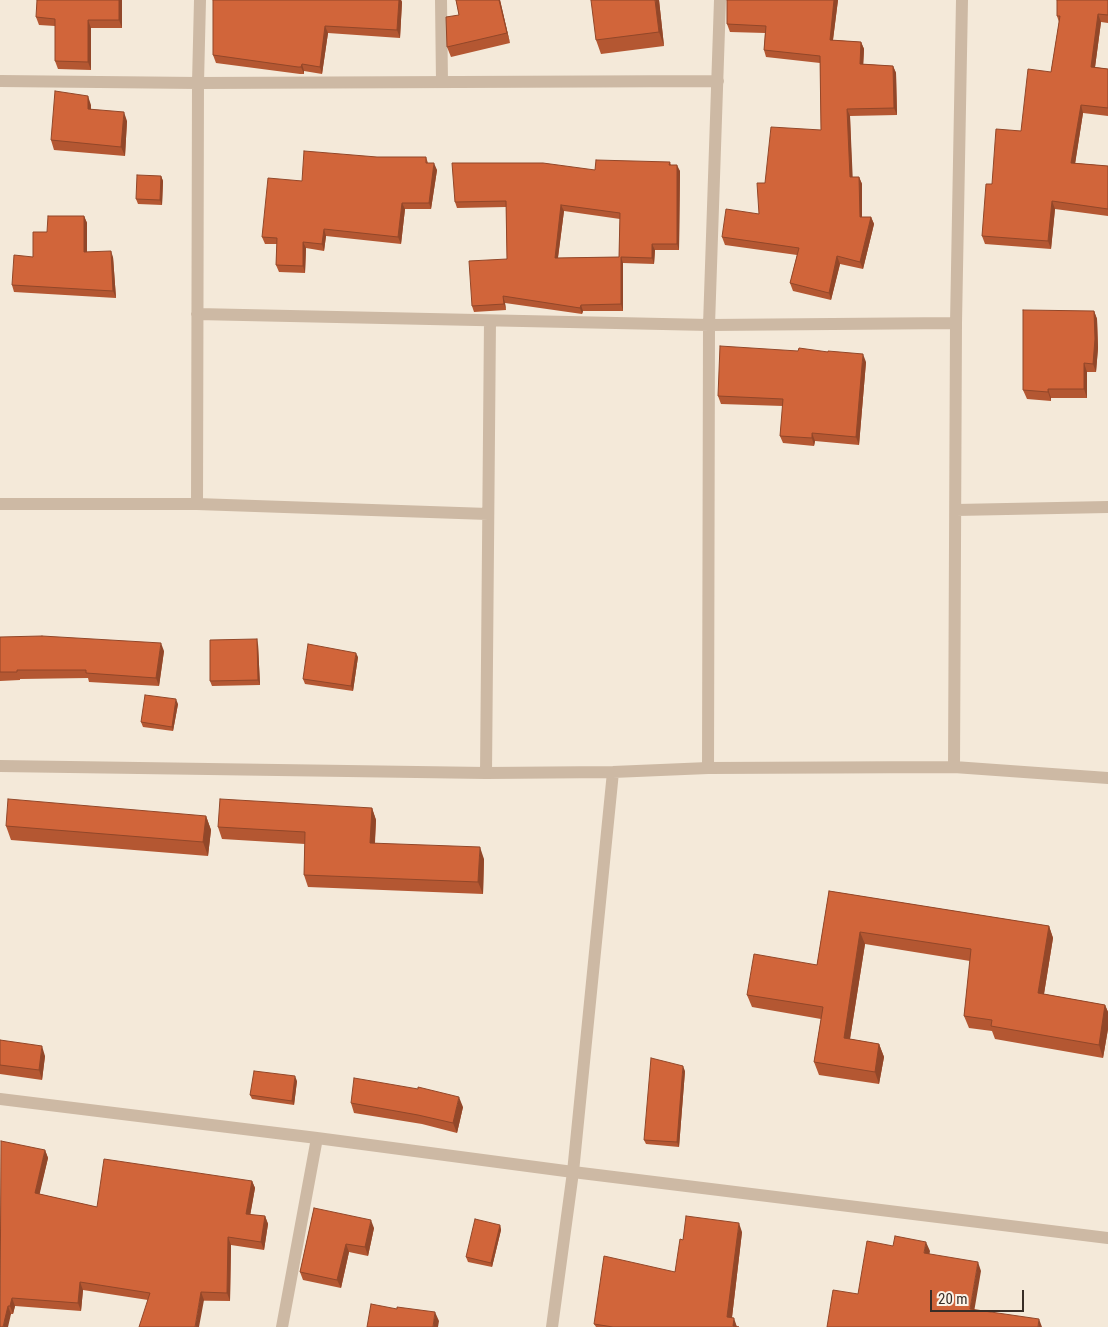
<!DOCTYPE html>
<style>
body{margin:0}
#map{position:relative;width:1108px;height:1327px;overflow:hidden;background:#f4e9d9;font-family:"Roboto Condensed",sans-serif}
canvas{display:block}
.scale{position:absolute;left:930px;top:1290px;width:94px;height:22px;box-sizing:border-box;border:2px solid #382d26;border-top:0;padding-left:6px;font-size:15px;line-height:18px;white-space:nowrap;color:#382d26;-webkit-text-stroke:4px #fbf2e6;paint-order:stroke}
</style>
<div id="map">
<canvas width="1108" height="1327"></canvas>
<div class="scale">20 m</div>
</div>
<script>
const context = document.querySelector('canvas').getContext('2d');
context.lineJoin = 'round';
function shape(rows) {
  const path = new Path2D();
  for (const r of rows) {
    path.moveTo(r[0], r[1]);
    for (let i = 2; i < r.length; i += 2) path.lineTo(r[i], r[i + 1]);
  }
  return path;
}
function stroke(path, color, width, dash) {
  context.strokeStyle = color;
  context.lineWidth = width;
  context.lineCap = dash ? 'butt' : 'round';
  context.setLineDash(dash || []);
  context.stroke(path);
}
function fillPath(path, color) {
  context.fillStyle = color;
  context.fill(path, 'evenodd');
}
const street = shape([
 [441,0,442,82],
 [0,81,198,83,718,81],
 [197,314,709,325,956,323],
 [0,504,197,504,488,514],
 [197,504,198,83,200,0],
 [956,510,1108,507],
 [0,766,486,773,613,772,708,768,954,767,1108,778],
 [954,767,956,323,962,0],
 [708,768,709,325,720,0],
 [486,773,490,321],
 [0,1099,317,1138,573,1172,1108,1238],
 [282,1327,317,1138],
 [552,1327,573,1172,613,772]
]);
const wall = shape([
 [122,0,122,28,91,28,91,70,58,69,55,61,55,26,39,25,36,17],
 [213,0,401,0,402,2,400,38,328,33,322,74,304,71,304,74,300,74,216,63,213,55],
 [456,0,500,0,510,43,451,57,447,47,459,15],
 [659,0,664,46,601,54,596,40],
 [838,0,833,40,861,42,864,49,863,64,893,66,896,73,897,115,850,116,852,177,859,177,862,184,862,217,871,217,874,224,863,269,840,264,831,300,793,291,790,283,797,255,725,245,722,237,759,214,765,183,821,130,820,63,766,57,764,50,765,33,730,32,727,24],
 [1108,0,1108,23,1101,22,1095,67,1108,69,1108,116,1083,113,1075,163,1108,166,1108,216,1055,209,1051,249,985,244,982,236,992,184,1021,131,1051,72,1059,22,1057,16],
 [91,105,91,109,127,121,125,156,54,150,51,140],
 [377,157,426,157,428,163,437,170,431,209,405,209,401,244,326,236,324,251,306,248,305,273,279,272,276,265,277,244,265,244,262,237,302,181],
 [670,162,671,165,680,171,679,250,655,250,654,264,623,263,623,311,583,311,582,314,505,303,506,310,474,312,472,306,507,259,506,207,457,208,455,202,595,170],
 [564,211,620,219,619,257,558,258],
 [161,176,163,181,162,205,138,204,136,199],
 [84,216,87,223,87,252,113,257,116,298,14,292,12,285,33,257,47,232],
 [1094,311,1097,319,1098,348,1096,372,1087,372,1087,398,1051,398,1051,401,1027,399,1023,390],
 [866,362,859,445,815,441,814,446,783,443,780,436,783,406,721,404,718,396],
 [0,637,164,651,159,686,89,682,88,678,20,679,20,680,0,681],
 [258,644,260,685,212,686,210,681],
 [358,657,353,691,305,684,303,679],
 [178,704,173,731,143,727,141,722],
 [372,808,376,820,375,843,484,859,483,894,308,887,304,875,305,844,222,839,218,827],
 [206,816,211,830,208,856,11,840,6,826],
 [829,891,1049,926,1053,938,1044,994,1105,1005,1108,1012,1108,1029,1103,1058,995,1039,992,1031,969,1028,964,1016,970,961,865,944,850,1039,879,1044,884,1057,879,1084,819,1075,814,1062,821,1019,752,1007,747,995,817,965],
 [0,1040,45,1056,42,1080,0,1074],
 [685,1071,679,1147,646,1144,644,1140],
 [297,1081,294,1105,252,1099,250,1095],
 [351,1103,463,1107,457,1133,422,1124,354,1113],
 [45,1150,48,1158,39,1194,97,1207,252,1181,255,1188,250,1215,265,1216,268,1224,264,1250,231,1245,230,1301,148,1300,83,1290,81,1311,15,1306,13,1314,11,1314,0,1327],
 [314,1208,374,1228,368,1256,349,1252,341,1288,303,1280,300,1272],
 [500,1225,501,1230,492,1267,468,1262,466,1257],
 [742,1232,732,1317,737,1327,739,1327,596,1327,594,1324,675,1272,683,1240]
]);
const shadedWall = shape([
 [119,0,122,0,122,28,119,20],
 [399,0,401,0,402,2,400,38,397,30],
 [499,0,500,0,510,43,507,33],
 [655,0,659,0,664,46,659,32],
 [834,0,838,0,832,47,830,40],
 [1098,14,1101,22,1094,75,1091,67],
 [88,20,91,28,91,70,88,62],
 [325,26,328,33,322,74,320,67],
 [861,42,864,49,863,71,860,64],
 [302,64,304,71,304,74,301,67],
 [893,66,896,73,897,115,894,108],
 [88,96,91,105,91,118,88,109],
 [1081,105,1083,113,1074,171,1071,163],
 [847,109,850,116,853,184,850,177],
 [124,112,127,121,125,156,121,147],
 [434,163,437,170,431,209,429,203],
 [677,165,680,171,679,250,677,244],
 [161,176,163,181,162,205,160,200],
 [859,177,862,184,862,224,860,217],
 [1052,201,1055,209,1051,249,1048,241],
 [402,203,405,209,401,244,398,237],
 [561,205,564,211,557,264,555,258],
 [84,216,87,223,87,259,84,252],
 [871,217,874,224,863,269,860,262],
 [324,229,326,236,324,251,322,244],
 [303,242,306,248,305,273,303,266],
 [652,244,655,250,654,264,652,258],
 [111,251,113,257,116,298,113,291],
 [837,256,840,264,831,300,829,293],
 [621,257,623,263,623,311,621,304],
 [503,296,505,303,506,310,504,304],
 [581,305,583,311,582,314,580,308],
 [1094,311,1097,319,1098,348,1096,372,1093,364],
 [863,354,866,362,859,445,856,437],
 [1084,363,1087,372,1087,398,1084,389],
 [1048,389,1051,398,1051,401,1048,392],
 [812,433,815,441,814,446,812,438],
 [257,639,258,644,260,685,258,680],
 [161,643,164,651,159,686,156,678],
 [356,653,358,657,353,691,351,686],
 [176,699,178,704,173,731,172,727],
 [372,808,376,820,374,855,370,843],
 [206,816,211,830,208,856,203,842],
 [480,847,484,859,483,894,478,882],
 [1049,926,1053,938,1042,1006,1038,993],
 [860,932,865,944,848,1051,844,1038],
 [1105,1005,1108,1012,1108,1029,1103,1058,1099,1045],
 [879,1044,884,1057,879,1084,875,1072],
 [42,1046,45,1056,42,1080,39,1070],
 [683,1066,685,1071,679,1147,677,1142],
 [295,1076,297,1081,294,1105,292,1101],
 [459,1097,463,1107,457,1133,453,1123],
 [45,1150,48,1158,38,1201,35,1193],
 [252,1181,255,1188,249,1222,246,1214],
 [265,1216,268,1224,264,1250,261,1242],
 [371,1220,374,1228,368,1256,365,1247],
 [739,1223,742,1232,731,1326,727,1317],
 [500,1225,501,1230,492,1267,491,1263],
 [228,1237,231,1245,230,1301,227,1293],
 [926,1242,930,1251,928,1262,924,1253],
 [346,1244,349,1252,341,1288,337,1280],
 [978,1262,981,1271,973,1318,970,1309],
 [80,1282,83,1290,81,1311,78,1303],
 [201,1292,204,1300,199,1327,195,1327],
 [12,1298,15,1306,13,1314,10,1306],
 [8,1306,11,1314,8,1327,3,1327],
 [435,1312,439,1321,438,1327,433,1327],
 [734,1318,737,1327,733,1327],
 [1039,1319,1042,1327,1038,1327]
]);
const building = shape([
 [37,0,119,0,119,20,88,20,88,62,55,61,55,19,36,17,37,0],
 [213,0,399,0,397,30,325,26,320,67,302,64,301,67,298,67,213,55,213,0],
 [456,0,499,0,507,33,447,47,446,17,459,15,456,0],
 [591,0,655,0,659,32,596,40,591,0],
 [727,0,834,0,830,40,861,42,860,64,893,66,894,108,847,109,850,177,859,177,860,217,871,217,860,262,837,256,829,293,790,283,799,248,722,237,726,209,759,214,757,183,765,183,771,127,821,130,820,56,764,50,766,26,727,24,727,0],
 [1057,0,1108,0,1108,15,1098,14,1091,67,1108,69,1108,108,1081,105,1071,163,1108,166,1108,209,1052,201,1048,241,982,236,986,184,992,184,996,129,1021,131,1028,69,1051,72,1060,16,1057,16,1057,0],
 [55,91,88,96,88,109,124,112,121,147,51,140,55,91],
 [304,151,377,157,426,157,426,163,434,163,429,203,402,203,398,237,324,229,322,244,303,242,303,266,276,265,277,238,262,237,268,178,302,181,304,151],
 [596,160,670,162,669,165,677,165,677,244,652,244,652,258,621,257,621,304,581,305,580,308,503,296,504,304,472,306,469,261,507,259,506,201,455,202,452,163,543,163,595,170,596,160],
 [561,205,620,213,619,257,555,258,561,205],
 [137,175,161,176,160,200,136,199,137,175],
 [48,216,84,216,84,252,111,251,113,291,12,285,14,255,33,257,33,232,47,232,48,216],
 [1023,310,1094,311,1095,339,1093,364,1084,363,1084,389,1048,389,1048,392,1023,390,1023,310],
 [720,346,798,351,799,348,828,352,828,351,863,354,856,437,812,433,812,438,780,436,783,399,718,396,720,346],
 [42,636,161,643,156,678,86,673,86,670,17,670,17,672,0,672,0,637,42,636],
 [257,639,258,680,210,681,210,640,257,639],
 [308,644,356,653,351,686,303,679,308,644],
 [145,695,176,699,172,727,141,722,145,695],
 [8,799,206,816,203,842,6,826,8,799],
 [220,799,372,808,370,843,480,847,478,882,304,875,305,832,218,827,220,799],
 [829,891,1049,926,1038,993,1105,1005,1099,1045,991,1026,992,1020,964,1016,971,949,860,932,844,1038,879,1044,875,1072,814,1062,823,1007,747,995,754,954,817,965,829,891],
 [0,1040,42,1046,39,1070,0,1065,0,1040],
 [651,1058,683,1066,677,1142,644,1140,651,1058],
 [254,1071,295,1076,292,1101,250,1095,254,1071],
 [354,1078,418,1089,418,1087,459,1097,453,1123,418,1115,351,1103,354,1078],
 [1,1141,45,1150,35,1193,97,1207,104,1159,252,1181,246,1214,265,1216,261,1242,228,1237,227,1293,201,1292,195,1327,139,1327,150,1293,80,1282,78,1303,12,1298,10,1306,8,1306,3,1327,0,1327,1,1141],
 [314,1208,371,1220,365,1247,346,1244,337,1280,300,1272,314,1208],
 [686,1216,739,1223,727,1317,734,1318,733,1326,739,1327,613,1327,594,1324,604,1256,675,1272,680,1239,683,1240,686,1216],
 [475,1219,500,1225,491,1263,466,1257,475,1219],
 [895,1236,926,1242,924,1253,978,1262,970,1309,1039,1319,1038,1327,827,1327,833,1290,858,1294,867,1241,893,1246,895,1236],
 [371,1304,397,1309,397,1307,435,1312,433,1327,367,1327,371,1304]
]);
stroke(street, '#cdb9a4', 12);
fillPath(wall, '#b45732');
fillPath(shadedWall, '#924729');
fillPath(building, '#d1653a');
stroke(building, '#924729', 1);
</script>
